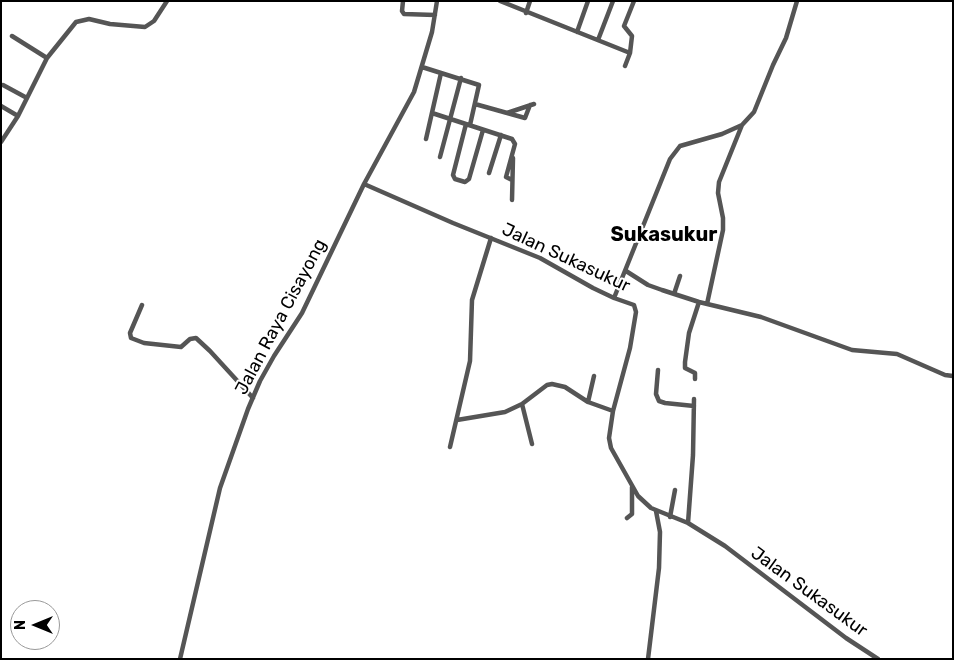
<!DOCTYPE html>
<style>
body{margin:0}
#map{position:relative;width:954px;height:660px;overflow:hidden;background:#fff;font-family:Rubik,sans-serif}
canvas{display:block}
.frame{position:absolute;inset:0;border:2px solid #000;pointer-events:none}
.north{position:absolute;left:10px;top:600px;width:50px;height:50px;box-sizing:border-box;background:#fff;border:1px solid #999;border-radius:50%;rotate:270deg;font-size:14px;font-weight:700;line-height:20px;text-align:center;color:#000}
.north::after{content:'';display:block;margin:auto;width:18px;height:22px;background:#000;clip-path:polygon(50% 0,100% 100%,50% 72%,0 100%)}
</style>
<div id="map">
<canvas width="954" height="660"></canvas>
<div class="frame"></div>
<div class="north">N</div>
</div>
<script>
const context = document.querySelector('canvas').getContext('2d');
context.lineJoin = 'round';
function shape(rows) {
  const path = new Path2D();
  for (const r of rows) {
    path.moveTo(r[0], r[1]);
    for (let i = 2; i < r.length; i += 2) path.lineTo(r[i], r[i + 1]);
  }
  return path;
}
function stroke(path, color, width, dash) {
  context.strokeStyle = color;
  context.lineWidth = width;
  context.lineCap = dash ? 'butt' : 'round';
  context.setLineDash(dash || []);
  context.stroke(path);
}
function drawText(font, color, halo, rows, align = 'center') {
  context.font = font + ' Rubik,sans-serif';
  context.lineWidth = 4;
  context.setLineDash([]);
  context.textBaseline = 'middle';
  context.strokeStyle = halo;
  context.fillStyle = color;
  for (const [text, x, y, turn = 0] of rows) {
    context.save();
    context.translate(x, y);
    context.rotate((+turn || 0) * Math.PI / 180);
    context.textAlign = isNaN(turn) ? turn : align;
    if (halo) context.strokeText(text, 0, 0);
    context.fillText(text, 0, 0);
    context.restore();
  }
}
const street = shape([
 [403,1,402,11,404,14,435,15],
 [500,1,630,53,632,36,624,26,634,1],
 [526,13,530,1],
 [577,32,588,1],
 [12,36,47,58],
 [598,40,613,1],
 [625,66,630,53],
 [422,67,479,85,470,125],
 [3,85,27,98],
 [475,104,525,118,530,105],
 [1,106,18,116],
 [432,113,512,139,515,144,506,177,512,180],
 [507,113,534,104],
 [466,124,453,175,455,179,465,182,469,179,483,130],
 [426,139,441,73],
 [1,142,18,116,47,58,76,22,89,19,110,24,145,27,154,21,167,1],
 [440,157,461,78],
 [489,173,501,135],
 [364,184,453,223,540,258,593,288,614,298,634,305,636,312,630,348,613,411,609,438,611,448,638,496,651,508,688,523,725,546,846,638,878,659],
 [512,200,513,158],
 [626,271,648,285,662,290,699,302,761,317,852,350,897,354,945,375,953,376],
 [674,294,680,276],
 [614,298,670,159,680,146,722,134,742,125,754,112,773,65,786,38,797,1],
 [707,304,723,230,723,218,718,193,719,182,742,125],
 [142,305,130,333,131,338,144,343,181,347,190,339,196,338,210,351,253,398],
 [658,370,656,394,659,401,665,403,694,406],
 [695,379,695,373,685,368,685,362,689,333,699,302],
 [588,402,594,376],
 [522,404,532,444],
 [457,420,505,412,522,404,547,385,552,384,565,387,588,402,613,411],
 [450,447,470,361,472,300,491,238],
 [670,517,675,490],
 [627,518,632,514,632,487],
 [688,523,693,455,694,399],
 [180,659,220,488,248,409,260,381,274,356,302,313,364,184,414,92,432,32,437,1],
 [648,659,659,568,660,532,656,511]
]);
const streetNames = [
 ["Jalan Sukasukur",566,258,25],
 ["Jalan Raya Cisayong",281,317,-62],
 ["Jalan Sukasukur",809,592,36]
];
const quarterNames = [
 ["Sukasukur",664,235]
];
stroke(street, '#555', 4.5);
drawText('18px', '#000', '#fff', streetNames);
drawText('bold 20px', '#000', '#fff', quarterNames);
</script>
